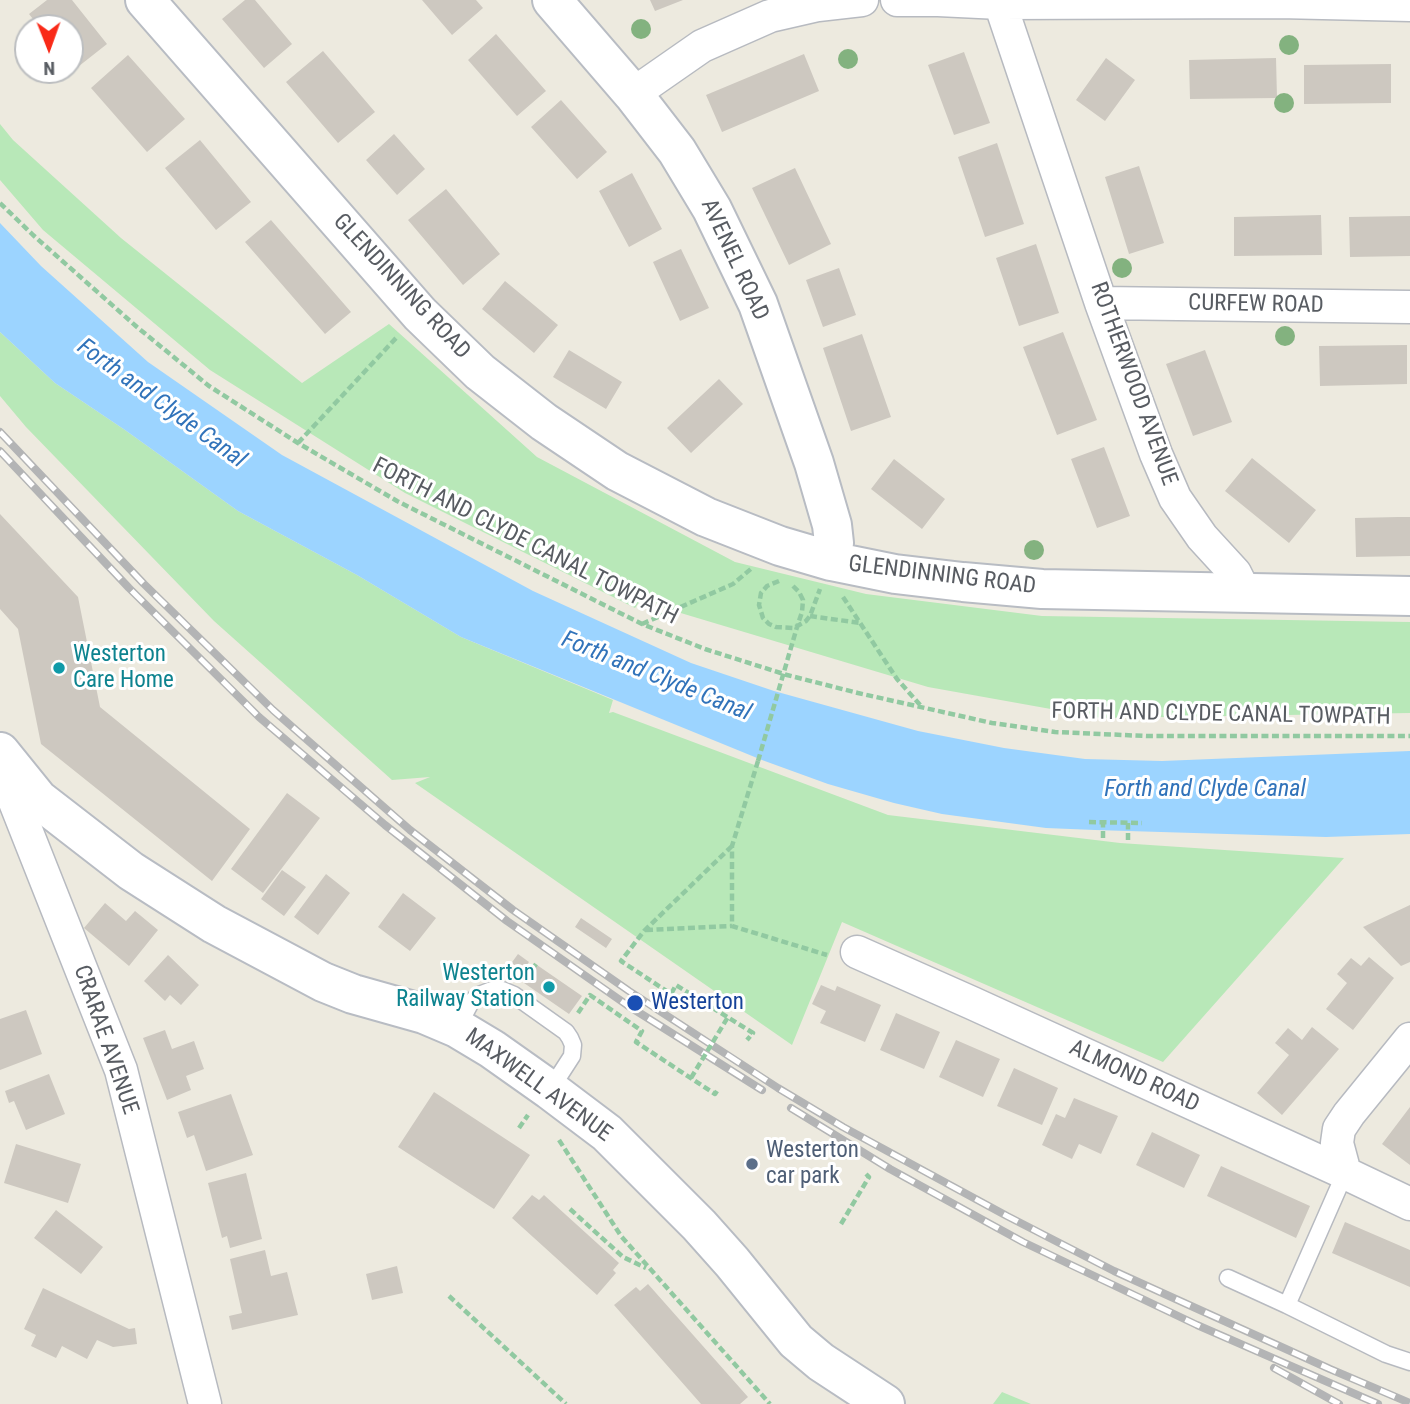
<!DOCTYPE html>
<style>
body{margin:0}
#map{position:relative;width:1410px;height:1404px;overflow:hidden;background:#edeadf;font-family:"Roboto Condensed",sans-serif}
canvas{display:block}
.north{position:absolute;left:14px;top:14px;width:70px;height:70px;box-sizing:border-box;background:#fff;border:2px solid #bcbec0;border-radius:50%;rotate:179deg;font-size:19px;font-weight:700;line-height:28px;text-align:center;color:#585c62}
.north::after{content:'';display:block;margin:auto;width:24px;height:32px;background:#f92a18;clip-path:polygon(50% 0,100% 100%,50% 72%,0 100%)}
</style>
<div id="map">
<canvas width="1410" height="1404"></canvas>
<div class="north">N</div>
</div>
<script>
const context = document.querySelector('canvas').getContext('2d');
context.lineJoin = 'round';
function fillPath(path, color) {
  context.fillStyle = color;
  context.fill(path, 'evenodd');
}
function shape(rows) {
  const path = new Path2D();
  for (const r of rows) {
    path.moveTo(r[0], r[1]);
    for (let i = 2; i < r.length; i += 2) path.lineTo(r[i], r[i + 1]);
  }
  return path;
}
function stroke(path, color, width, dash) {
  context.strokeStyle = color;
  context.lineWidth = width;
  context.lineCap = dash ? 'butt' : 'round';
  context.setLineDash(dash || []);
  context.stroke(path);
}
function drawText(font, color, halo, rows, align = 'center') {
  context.font = font + ' "Roboto Condensed",sans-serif';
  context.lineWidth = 6;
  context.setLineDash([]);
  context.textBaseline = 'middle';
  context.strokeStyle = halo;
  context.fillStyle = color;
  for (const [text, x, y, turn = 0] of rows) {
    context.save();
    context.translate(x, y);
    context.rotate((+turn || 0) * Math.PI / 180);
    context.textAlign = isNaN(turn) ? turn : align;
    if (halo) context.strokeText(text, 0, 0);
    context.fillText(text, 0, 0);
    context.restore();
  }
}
const green = shape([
 [0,124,13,140,121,238,302,383,389,324,537,457,735,562,866,594,1042,616,1410,622,1410,713,1101,718,928,687,664,608,644,595,635,608,405,493,210,370,43,230,0,180],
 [0,332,55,383,125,430,238,511,357,575,461,637,613,700,609,713,613,712,888,815,1120,843,1344,858,1163,1062,842,922,792,1045,415,783,430,777,392,780,214,621,26,427,0,396],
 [1002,1392,1031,1404,993,1404]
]);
const water = shape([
 [0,223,41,266,148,362,282,455,533,591,691,663,774,691,918,731,1004,748,1085,759,1162,761,1410,751,1410,834,1326,837,1095,830,1046,828,942,814,894,803,828,784,762,760,461,637,357,575,238,511,125,430,55,383,0,332]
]);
const building = shape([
 [47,0,72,0,107,44,74,70,70,65,70,28,40,28,29,14],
 [245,0,255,0,292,44,264,68,222,19],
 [422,0,476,0,483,8,452,35],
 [650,0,683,0,655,11],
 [496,34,546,91,517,116,468,60],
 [323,51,375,112,338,143,286,82],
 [964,52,990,123,954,135,928,65],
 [804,54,819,91,722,132,706,95],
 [128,55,185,119,147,152,91,88],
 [1106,58,1135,80,1105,121,1076,100],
 [1276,58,1277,98,1190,99,1189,60],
 [1391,64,1391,103,1304,104,1304,65],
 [561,100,607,152,577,179,531,127],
 [394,134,425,169,397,195,366,160],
 [200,140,251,202,216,230,165,168],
 [997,143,1024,224,985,237,958,157],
 [1139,166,1164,243,1129,254,1105,177],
 [795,168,831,244,789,265,752,188],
 [632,173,662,229,629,247,599,191],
 [446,189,500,254,463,285,408,220],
 [1321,215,1322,255,1234,256,1234,217],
 [1410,216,1410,256,1350,257,1349,217],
 [271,220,351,312,325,334,245,242],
 [1036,244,1059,313,1019,326,996,258],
 [681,249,709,308,680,321,653,262],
 [839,268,856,315,823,327,806,280],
 [505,281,558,325,534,353,482,309],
 [1063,332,1097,420,1057,435,1023,347],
 [862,334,891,417,851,431,823,348],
 [1407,345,1407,384,1320,386,1319,346],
 [569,350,622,382,606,409,553,377],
 [1205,350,1232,422,1193,436,1166,364],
 [719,379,743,404,691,453,667,428],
 [1104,447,1130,516,1097,528,1071,459],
 [1252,458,1316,510,1289,543,1225,491],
 [894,459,945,499,922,529,871,489],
 [0,514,78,597,100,707,250,829,212,881,41,744,18,629,0,609],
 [1398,517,1410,517,1410,556,1356,557,1355,518],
 [287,793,320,818,263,893,231,869],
 [282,870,306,887,284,916,261,899],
 [326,874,350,893,318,935,294,917],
 [403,893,436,918,410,951,378,927],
 [105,903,126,921,135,911,158,930,129,966,84,928],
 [1410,905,1410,962,1401,966,1363,927],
 [581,918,612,939,606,948,575,927],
 [518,954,529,962,521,973,510,965],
 [168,955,199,985,181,1005,170,995,165,1001,144,981],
 [1369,957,1394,978,1353,1030,1326,1009,1347,983,1337,974,1351,958,1361,966],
 [537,965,582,996,569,1014,524,983],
 [821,985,835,991,837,986,881,1005,865,1042,820,1023,826,1011,812,1004],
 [26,1010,42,1054,0,1070,0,1019],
 [896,1013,940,1032,924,1069,880,1050],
 [1312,1027,1339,1049,1282,1115,1257,1093,1289,1055,1275,1043,1288,1028,1302,1040],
 [165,1030,172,1049,194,1041,204,1069,186,1076,191,1090,167,1100,143,1038],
 [956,1040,1000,1059,983,1097,939,1077],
 [1014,1068,1058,1088,1042,1125,997,1106],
 [49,1074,65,1114,26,1130,14,1101,9,1103,5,1091],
 [434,1092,530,1155,494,1209,398,1147],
 [231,1094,253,1155,206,1171,194,1135,187,1138,178,1112],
 [1074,1098,1118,1116,1101,1154,1079,1144,1072,1159,1042,1145,1056,1114,1065,1118],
 [1410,1107,1410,1165,1382,1144],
 [1152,1132,1200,1155,1184,1188,1136,1165],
 [16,1144,81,1164,68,1203,4,1183],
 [1221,1166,1310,1206,1296,1238,1207,1196],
 [246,1173,262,1239,230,1248,227,1236,222,1238,208,1183],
 [532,1195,539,1200,544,1195,619,1263,613,1270,616,1273,597,1295,512,1218],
 [56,1210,103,1247,81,1274,34,1238],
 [1345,1222,1410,1250,1410,1287,1332,1253],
 [265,1250,271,1276,287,1272,298,1315,232,1330,229,1316,242,1313,230,1259],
 [397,1266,403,1293,372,1300,366,1274],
 [648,1284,748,1397,740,1404,701,1404,614,1305,636,1287,640,1291],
 [43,1288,129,1329,135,1328,137,1344,113,1347,97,1340,87,1359,62,1346,56,1358,31,1346,36,1335,24,1329]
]);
const path = shape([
 [0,203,33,235,137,327,209,386,298,443,397,501,642,624,705,649,787,675,858,693,992,723,1055,732,1146,736,1410,736],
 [298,443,397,337],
 [779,581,767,586,761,593,759,605,763,618,769,624,776,627,794,628,806,621,810,616,820,589],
 [793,586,799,592,803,600,802,612,797,627],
 [843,597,897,679,921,706],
 [810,616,860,623],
 [642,624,733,584,752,568],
 [758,761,732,846,732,926,827,955],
 [1089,822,1142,823],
 [1103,838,1103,822],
 [1128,840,1128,823],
 [732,846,644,931,621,961,671,994,676,985,753,1033,747,1040],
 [646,930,732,926],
 [526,978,536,964],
 [578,1013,590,995,642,1031,636,1042,715,1094,717,1091],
 [519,1128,528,1115],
 [559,1140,621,1236,770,1404],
 [570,1209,623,1257,646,1268],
 [841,1224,869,1177,866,1174],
 [449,1296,566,1404]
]);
const lane = shape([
 [457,1028,471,1002,479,995,492,990,502,990,514,995,566,1032,570,1038,573,1045,572,1056,550,1090],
 [1228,1278,1287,1305,1386,1354,1410,1362],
 [1287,1305,1345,1173]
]);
const street = shape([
 [897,0,938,0,1000,3,1279,2,1410,5],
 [999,0,1101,303,1156,454,1175,498,1202,537,1235,573,1240,583,1242,594],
 [633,94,702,46,770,16,818,5,862,0],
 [1101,303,1410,307],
 [8,763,15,802,121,1070,205,1404],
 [857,952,972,1003,1345,1173,1410,1204],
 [1345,1173,1337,1143,1339,1129,1349,1114,1410,1039]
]);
const secondary = shape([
 [145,0,420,314,480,372,544,422,617,471,706,517,780,546,831,561,895,574,963,582,1042,589,1410,596],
 [552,0,633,94,677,151,712,209,758,304,814,463,832,525,834,543,831,561],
 [0,752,38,799,131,871,214,924,323,982,353,994,424,1014,457,1028,492,1049,550,1090,607,1133,699,1225,732,1262,796,1341,821,1362,885,1404]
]);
const rail = shape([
 [0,432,144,584,273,710,410,830,513,910,629,991,778,1088,843,1127,1007,1216,1114,1271,1330,1369,1410,1403],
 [0,451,129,588,259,717,385,825,507,921,627,1005,762,1090],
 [791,1108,890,1169,1023,1242,1197,1325,1378,1404],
 [1274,1368,1339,1404]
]);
const pathBridge = shape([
 [758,761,797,627],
 [691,1078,728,1017]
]);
const trees = [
 [641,29],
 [1289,45],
 [848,59],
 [1284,103],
 [1122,268],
 [1285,336],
 [1034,550]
];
const markers = [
 [59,668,7,"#0f9aa8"],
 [549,987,7,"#0f9aa8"],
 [635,1003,9,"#1a4fb4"],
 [752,1164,7,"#5c6f8a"]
];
const streetNames = [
 ["AVENEL ROAD",734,260,65],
 ["GLENDINNING ROAD",401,287,47],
 ["CURFEW ROAD",1256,305,1],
 ["ROTHERWOOD AVENUE",1133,384,70],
 ["FORTH AND CLYDE CANAL TOWPATH",525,542,27],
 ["GLENDINNING ROAD",942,576,7],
 ["FORTH AND CLYDE CANAL TOWPATH",1221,715,1],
 ["CRARAE AVENUE",105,1040,71],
 ["ALMOND ROAD",1134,1077,25],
 ["MAXWELL AVENUE",538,1086,36]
];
const cultureNames = [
 ["Westerton",73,655],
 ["Care Home",73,681],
 ["Westerton",535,974,"right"],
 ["Railway Station",535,1000,"right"]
];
const transitNames = [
 ["Westerton",651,1003]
];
const serviceNames = [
 ["Westerton",766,1151],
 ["car park",766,1177]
];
const waterNames = [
 ["Forth and Clyde Canal",161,404,36],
 ["Forth and Clyde Canal",656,677,22],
 ["Forth and Clyde Canal",1205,790]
];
fillPath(green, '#b8e8b8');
fillPath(water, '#9cd4ff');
fillPath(building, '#cdc8c0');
stroke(lane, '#b7bac0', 19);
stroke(street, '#b7bac0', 35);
stroke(secondary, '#b8bcc3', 42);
stroke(path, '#91c9a1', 4.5, [7, 3.5]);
stroke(lane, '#fff', 16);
stroke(street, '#fff', 32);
stroke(secondary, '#fff', 38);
stroke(rail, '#b3b4b5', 8);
stroke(rail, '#fff', 5, [16]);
stroke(pathBridge, '#91c9a1', 4.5, [7, 3.5]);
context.fillStyle = '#83b27f';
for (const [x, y] of trees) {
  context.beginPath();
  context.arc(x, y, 10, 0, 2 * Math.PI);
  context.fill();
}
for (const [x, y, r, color] of markers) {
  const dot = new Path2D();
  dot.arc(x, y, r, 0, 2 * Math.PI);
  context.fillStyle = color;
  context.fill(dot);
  stroke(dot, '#fff', 2.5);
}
drawText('23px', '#585c62', '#fff', streetNames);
drawText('23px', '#0d838f', '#fff', cultureNames, 'left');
drawText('23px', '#164399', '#fff', transitNames, 'left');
drawText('23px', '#4e5e75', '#fff', serviceNames, 'left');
drawText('italic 24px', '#3173ba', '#fff', waterNames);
</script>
